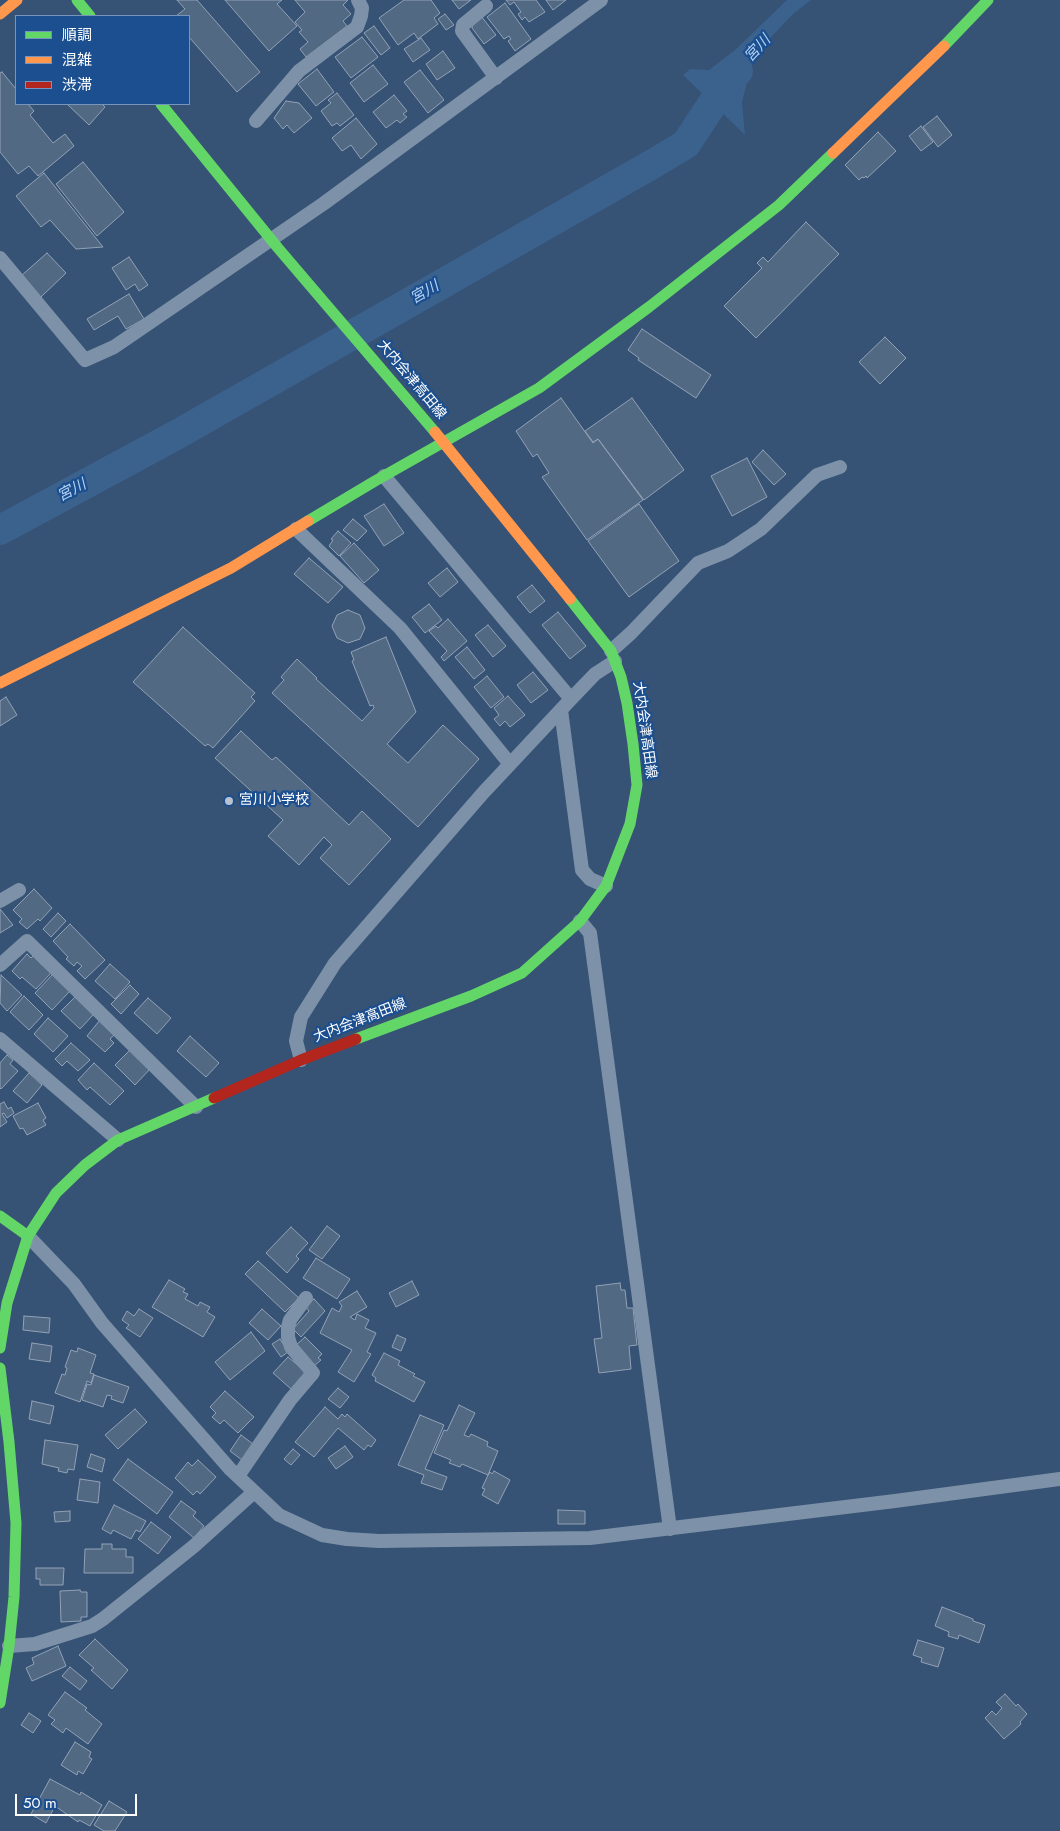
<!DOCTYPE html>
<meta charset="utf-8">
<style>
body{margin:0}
#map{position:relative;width:1060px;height:1831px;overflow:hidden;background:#365274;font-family:Jost,"Noto Sans JP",sans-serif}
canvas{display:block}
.legend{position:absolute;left:15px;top:15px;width:175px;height:90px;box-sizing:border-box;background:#1b4f8f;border:1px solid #7695bc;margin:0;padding:6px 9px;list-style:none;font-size:15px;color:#fff}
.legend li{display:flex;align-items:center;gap:10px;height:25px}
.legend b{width:25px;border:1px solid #7695bc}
.scale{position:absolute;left:15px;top:1794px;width:122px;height:22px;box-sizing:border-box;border:2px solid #fff;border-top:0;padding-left:6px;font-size:15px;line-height:18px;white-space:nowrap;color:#fff;-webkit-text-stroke:4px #1b4f8f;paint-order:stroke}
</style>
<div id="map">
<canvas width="1060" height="1831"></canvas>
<ul class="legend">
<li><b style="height:6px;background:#63d668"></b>順調</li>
<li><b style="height:6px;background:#ff974d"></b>混雑</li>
<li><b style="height:6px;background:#b3261e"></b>渋滞</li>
</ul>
<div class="scale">50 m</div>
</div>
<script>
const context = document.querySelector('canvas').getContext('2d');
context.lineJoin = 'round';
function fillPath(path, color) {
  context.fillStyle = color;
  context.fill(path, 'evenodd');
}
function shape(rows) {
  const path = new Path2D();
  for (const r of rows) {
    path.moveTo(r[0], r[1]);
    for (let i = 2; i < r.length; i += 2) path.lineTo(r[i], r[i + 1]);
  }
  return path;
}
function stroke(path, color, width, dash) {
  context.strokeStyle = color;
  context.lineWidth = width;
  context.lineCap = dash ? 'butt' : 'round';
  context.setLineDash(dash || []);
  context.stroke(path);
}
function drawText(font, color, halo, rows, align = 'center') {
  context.font = font + ' Jost,"Noto Sans JP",sans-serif';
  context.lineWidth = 4.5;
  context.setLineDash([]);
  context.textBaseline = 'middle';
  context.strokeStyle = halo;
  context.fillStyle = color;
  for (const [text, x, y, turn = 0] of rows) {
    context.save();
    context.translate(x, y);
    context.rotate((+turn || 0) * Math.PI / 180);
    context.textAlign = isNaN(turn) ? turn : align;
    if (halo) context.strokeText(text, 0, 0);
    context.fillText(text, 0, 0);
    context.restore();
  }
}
const water = shape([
 [787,0,811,0,793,14,758,51,752,63,742,102,745,135,683,75,690,69,709,70,735,50]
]);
const river = shape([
 [0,530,178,434,651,165,686,144,728,80,738,71]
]);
const building = shape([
 [177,0,197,0,260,72,237,92,189,37,189,16,176,16,185,9,177,0],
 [225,0,282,0,277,4,297,26,269,51,225,0],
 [295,0,348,0,343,5,351,14,343,21,347,26,306,57,300,49,308,42,299,32,302,30,295,22,305,12,295,0],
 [404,0,431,0,440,13,434,18,438,24,418,39,414,33,398,45,379,18,404,0],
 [452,0,471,0,459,9,452,0],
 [506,0,536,0,545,12,529,22,525,17,522,20,518,14,521,12,514,2,510,5,506,0],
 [546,0,566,0,553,10,546,0],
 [505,3,531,39,515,51,508,41,511,39,509,36,504,39,487,17,505,3],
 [445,14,454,25,446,30,438,19,445,14],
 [481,16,496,35,484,44,472,28,473,21,481,16],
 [374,26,390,48,381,55,364,33,374,26],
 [362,37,378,57,351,78,335,57,362,37],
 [421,38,430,50,413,62,404,49,421,38],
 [443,51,455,68,437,80,426,64,443,51],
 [373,65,388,84,364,102,350,83,373,65],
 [317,69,334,92,316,106,298,84,317,69],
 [420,70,444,100,428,113,404,82,420,70],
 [2,72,16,89,16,104,28,104,34,111,30,115,53,143,65,134,74,146,38,176,29,166,18,174,0,152,0,73,2,72],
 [337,93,354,115,340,126,337,123,332,126,321,111,331,103,328,100,337,93],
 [394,95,407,111,403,114,407,117,400,123,397,120,386,128,373,112,394,95],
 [286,101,299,103,312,118,294,133,287,125,283,129,274,118,286,101],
 [67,104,102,104,105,107,89,125,67,104],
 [937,116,952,135,938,147,923,127,937,116],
 [356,118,377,144,361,159,351,145,342,151,332,138,356,118],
 [921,126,933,142,921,151,909,136,921,126],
 [878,132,896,151,867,178,866,176,864,178,862,177,859,180,845,165,878,132],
 [83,162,124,212,97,236,56,184,83,162],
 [44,173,103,247,76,249,50,220,41,227,16,196,44,173],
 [806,222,839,254,756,338,724,306,762,268,757,263,763,257,768,262,806,222],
 [47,253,66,273,41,297,21,276,47,253],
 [129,257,148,285,139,291,135,284,126,290,112,268,129,257],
 [129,294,144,319,126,329,118,316,94,330,87,319,129,294],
 [642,329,711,375,696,398,638,360,639,358,628,350,642,329],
 [885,337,906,358,880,384,859,362,885,337],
 [561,398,593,443,598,439,643,500,587,540,542,477,549,473,537,454,533,457,516,431,561,398],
 [632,398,684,470,644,500,598,439,593,442,585,431,632,398],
 [763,450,786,474,774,485,752,462,763,450],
 [747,458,767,497,732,516,711,476,747,458],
 [384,504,404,533,384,546,364,516,384,504],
 [639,504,679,561,629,597,588,541,639,504],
 [353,519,367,531,357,541,343,530,353,519],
 [338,531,351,543,339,556,329,546,333,540,331,539,338,531],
 [354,543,379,570,364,583,340,556,354,543],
 [309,558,343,587,328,603,294,574,309,558],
 [447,568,458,582,440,597,428,583,447,568],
 [532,585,545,601,530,613,517,597,532,585],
 [429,604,442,620,425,633,412,617,429,604],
 [348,610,360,615,365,628,360,639,348,643,337,638,332,626,337,615,348,610],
 [558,612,586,646,570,659,542,625,558,612],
 [448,619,467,641,444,661,441,657,447,651,429,631,436,626,438,628,448,619],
 [488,625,506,646,493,657,475,635,488,625],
 [183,627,255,693,251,697,255,701,213,748,208,744,205,746,133,682,183,627],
 [386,637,416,712,387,744,408,763,443,725,479,759,418,827,272,693,284,680,281,677,297,659,317,678,316,679,362,721,374,708,373,705,370,706,352,661,354,660,351,652,386,637],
 [467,647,485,670,474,679,455,657,467,647],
 [533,672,548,690,531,703,517,685,533,672],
 [487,676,504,697,491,708,474,687,487,676],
 [508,696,525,715,510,727,505,721,500,726,494,719,499,715,494,708,508,696],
 [6,697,17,715,0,726,0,701,6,697],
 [241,731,272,760,276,757,349,825,362,811,391,839,349,885,320,858,332,845,324,837,299,865,268,836,283,820,215,758,241,731],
 [34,889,52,908,40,921,38,919,27,929,19,922,22,919,13,910,34,889],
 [0,909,13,925,0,933,0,909],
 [58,913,66,921,51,937,43,929,58,913],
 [70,924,105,960,85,979,77,971,82,966,77,962,74,966,66,959,68,957,53,941,70,924],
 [27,954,31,958,33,956,51,973,36,989,22,977,20,979,12,971,27,954],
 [110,964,130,982,115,999,95,981,110,964],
 [53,974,70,991,52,1010,35,993,53,974],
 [1,975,22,995,7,1011,0,1003,1,975],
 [130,985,139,994,121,1014,111,1004,130,985],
 [24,996,43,1015,29,1030,10,1012,24,996],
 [75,997,94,1014,80,1029,61,1011,75,997],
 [148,998,171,1018,157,1034,134,1013,148,998],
 [48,1018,68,1036,53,1052,34,1034,48,1018],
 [100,1020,115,1034,110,1039,114,1043,105,1052,87,1036,100,1020],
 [190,1036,219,1063,206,1077,177,1051,190,1036],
 [71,1043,90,1060,78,1071,67,1061,62,1066,55,1059,71,1043],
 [130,1050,150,1069,135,1085,115,1065,130,1050],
 [7,1055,13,1060,10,1064,18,1071,1,1089,0,1088,0,1063,7,1055],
 [94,1063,124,1091,110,1105,90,1087,87,1090,78,1080,94,1063],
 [29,1073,42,1085,27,1103,13,1091,29,1073],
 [4,1102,8,1109,11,1107,14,1113,7,1118,4,1113,2,1114,7,1122,0,1127,0,1104,4,1102],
 [38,1103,46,1118,43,1120,46,1125,27,1135,23,1128,20,1129,13,1116,38,1103],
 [327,1226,340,1236,322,1259,309,1250,327,1226],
 [291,1227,308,1243,296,1256,299,1259,287,1273,266,1253,291,1227],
 [316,1258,350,1279,337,1299,303,1278,316,1258],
 [258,1261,299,1298,285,1312,245,1274,258,1261],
 [169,1280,185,1289,183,1292,188,1294,185,1299,198,1306,200,1302,210,1307,207,1312,215,1317,203,1337,152,1307,169,1280],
 [412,1281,419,1295,396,1307,389,1293,412,1281],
 [620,1283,621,1290,625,1290,627,1308,633,1308,637,1345,629,1346,631,1369,599,1373,594,1339,602,1338,596,1286,620,1283],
 [357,1291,367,1307,350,1317,355,1320,357,1314,369,1320,365,1328,376,1333,367,1352,371,1354,354,1382,338,1372,352,1350,320,1333,332,1308,339,1312,342,1306,339,1302,357,1291],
 [314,1299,325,1311,301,1337,293,1329,309,1311,306,1307,314,1299],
 [139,1309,153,1318,140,1337,126,1328,129,1325,122,1320,127,1311,134,1316,139,1309],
 [262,1309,281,1326,268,1340,249,1323,262,1309],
 [24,1316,50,1318,49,1333,23,1330,24,1316],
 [251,1332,265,1351,230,1380,215,1362,251,1332],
 [397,1335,406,1339,401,1351,392,1347,397,1335],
 [305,1337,322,1354,318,1358,321,1360,314,1366,295,1346,305,1337],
 [280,1339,288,1352,281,1357,272,1344,280,1339],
 [32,1343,52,1346,50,1362,29,1359,32,1343],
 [78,1348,96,1355,90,1373,94,1374,91,1383,87,1381,80,1402,55,1393,62,1374,65,1375,67,1368,65,1367,71,1350,77,1352,78,1348],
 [384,1353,400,1361,398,1365,415,1374,413,1376,425,1382,414,1402,375,1381,376,1378,372,1375,384,1353],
 [288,1357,306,1372,291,1389,273,1373,288,1357],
 [94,1375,129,1387,123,1403,111,1399,112,1396,107,1395,103,1407,82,1400,87,1384,91,1385,94,1375],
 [338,1388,349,1397,340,1408,328,1399,338,1388],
 [225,1391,254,1417,238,1433,224,1420,220,1424,212,1417,216,1413,210,1407,225,1391],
 [32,1401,54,1406,50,1424,29,1419,32,1401],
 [459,1405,475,1413,464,1435,469,1437,471,1434,488,1442,487,1446,498,1451,488,1475,462,1464,460,1467,449,1463,451,1460,434,1453,444,1430,447,1431,459,1405],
 [325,1407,338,1419,342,1414,345,1417,347,1414,376,1440,371,1447,368,1445,364,1450,338,1428,314,1457,295,1442,325,1407],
 [135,1409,147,1422,118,1449,105,1435,135,1409],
 [420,1415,444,1425,425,1469,447,1477,442,1490,421,1483,424,1475,398,1465,420,1415],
 [241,1435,253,1444,242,1460,230,1451,241,1435],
 [45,1440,78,1445,74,1470,68,1469,67,1473,58,1471,59,1468,42,1464,45,1440],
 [345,1446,353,1457,336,1469,328,1458,345,1446],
 [293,1449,300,1455,291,1465,284,1459,293,1449],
 [91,1454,105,1459,102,1472,87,1467,91,1454],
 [128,1459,173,1492,157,1514,113,1480,128,1459],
 [198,1460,216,1477,200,1494,197,1491,193,1495,175,1478,188,1462,192,1466,198,1460],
 [494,1471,510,1480,498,1504,482,1495,485,1489,482,1488,488,1475,490,1472,492,1474,494,1471],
 [80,1479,100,1482,98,1503,77,1500,80,1479],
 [181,1501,196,1512,193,1516,204,1526,194,1538,169,1517,181,1501],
 [114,1505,146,1521,140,1532,136,1530,131,1539,113,1530,111,1534,102,1529,114,1505],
 [558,1510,585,1511,585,1524,558,1524,558,1510],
 [70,1511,70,1521,55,1522,54,1512,70,1511],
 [151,1522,171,1537,158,1554,138,1539,151,1522],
 [102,1544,112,1544,112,1549,126,1549,126,1557,133,1557,133,1573,84,1573,85,1549,102,1549,102,1544],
 [36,1568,64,1568,63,1585,40,1585,40,1579,36,1579,36,1568],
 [80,1590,81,1592,87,1592,87,1617,81,1617,81,1621,61,1622,60,1591,80,1590],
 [942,1607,973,1619,973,1621,985,1625,979,1643,959,1635,958,1639,948,1636,949,1632,935,1626,942,1607],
 [95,1639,128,1670,112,1689,91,1670,94,1668,79,1655,95,1639],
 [918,1640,944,1648,938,1667,921,1662,922,1658,913,1655,918,1640],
 [58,1646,66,1666,32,1681,26,1668,34,1664,32,1658,58,1646],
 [70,1667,87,1681,80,1690,62,1676,70,1667],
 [65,1692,87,1708,85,1710,102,1724,88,1744,66,1728,63,1733,51,1724,55,1720,48,1715,65,1692],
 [1005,1694,1016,1706,1018,1704,1027,1714,1020,1722,1021,1724,1004,1739,985,1718,992,1711,996,1715,1002,1708,996,1702,1005,1694],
 [29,1713,41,1721,33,1733,21,1725,29,1713],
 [75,1742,91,1752,89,1757,92,1759,83,1774,78,1771,77,1775,61,1765,75,1742],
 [50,1779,80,1795,81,1792,102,1805,90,1826,79,1820,78,1822,55,1806,46,1823,31,1814,50,1779],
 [109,1801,127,1812,115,1831,104,1831,94,1825,109,1801]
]);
const street = shape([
 [486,6,463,25,462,31,496,78],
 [256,121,299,71,357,27,361,16,362,8,358,0],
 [0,258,85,360,114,347,323,204,601,0],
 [384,476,571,699],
 [296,529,400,628,510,764],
 [611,651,631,633,698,563,728,551,761,529,817,475,840,467],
 [561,710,582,870,590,879,606,886],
 [0,901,19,890],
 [580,921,590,933,670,1529],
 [0,965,27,941,196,1107],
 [0,1039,118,1140],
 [301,1060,296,1041,301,1017,335,963,483,793,571,699,595,674,615,661],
 [28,1236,74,1284,102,1323,230,1469,279,1515,322,1535,347,1539,379,1541,590,1538,895,1501,1060,1479],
 [238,1476,290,1400,313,1373,291,1347,288,1337,288,1327,290,1320,306,1298],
 [9,1646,35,1644,92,1626,103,1619,194,1546,254,1492]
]);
const fast = shape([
 [77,0,90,16],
 [944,46,988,0],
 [161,104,278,248,435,432],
 [308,521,375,481,539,388,649,307,779,205,833,153],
 [356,1039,471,996,522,973,580,921,606,886,630,824,637,785,633,744,627,703,621,677,611,651,570,599],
 [0,1216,28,1236],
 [0,1348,7,1303,28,1236,56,1193,85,1165,118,1140,214,1098],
 [0,1368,9,1442,16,1523,14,1597,9,1646,0,1703]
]);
const slow = shape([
 [0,14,17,0],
 [833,153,944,46],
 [435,432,570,599],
 [0,683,231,568,308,521]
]);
const jam = shape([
 [214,1098,301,1060,356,1039]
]);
const markers = [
 [229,801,5,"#b9c2ce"]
];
const streetNames = [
 ["大内会津高田線",411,380,50],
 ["大内会津高田線",644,730,82],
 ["大内会津高田線",360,1021,-21]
];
const poiNames = [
 ["宮川小学校",239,801]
];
const waterNames = [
 ["宮川",758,49,-47],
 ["宮川",425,293,-30],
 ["宮川",72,491,-28]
];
fillPath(water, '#3b618d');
stroke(river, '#3b618d', 30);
fillPath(building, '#526984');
stroke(building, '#92a2b6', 1);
stroke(street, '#7d92a8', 14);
stroke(fast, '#63d668', 11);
stroke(slow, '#ff974d', 11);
stroke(jam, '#b3261e', 11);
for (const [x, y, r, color] of markers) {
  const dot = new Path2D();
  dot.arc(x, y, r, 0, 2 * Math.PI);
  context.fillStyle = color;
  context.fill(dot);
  stroke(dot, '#1b4f8f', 2);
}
drawText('14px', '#fff', '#1b4f8f', streetNames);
drawText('14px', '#fff', '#1b4f8f', poiNames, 'left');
drawText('italic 15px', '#b5d3f5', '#1b4f8f', waterNames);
</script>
